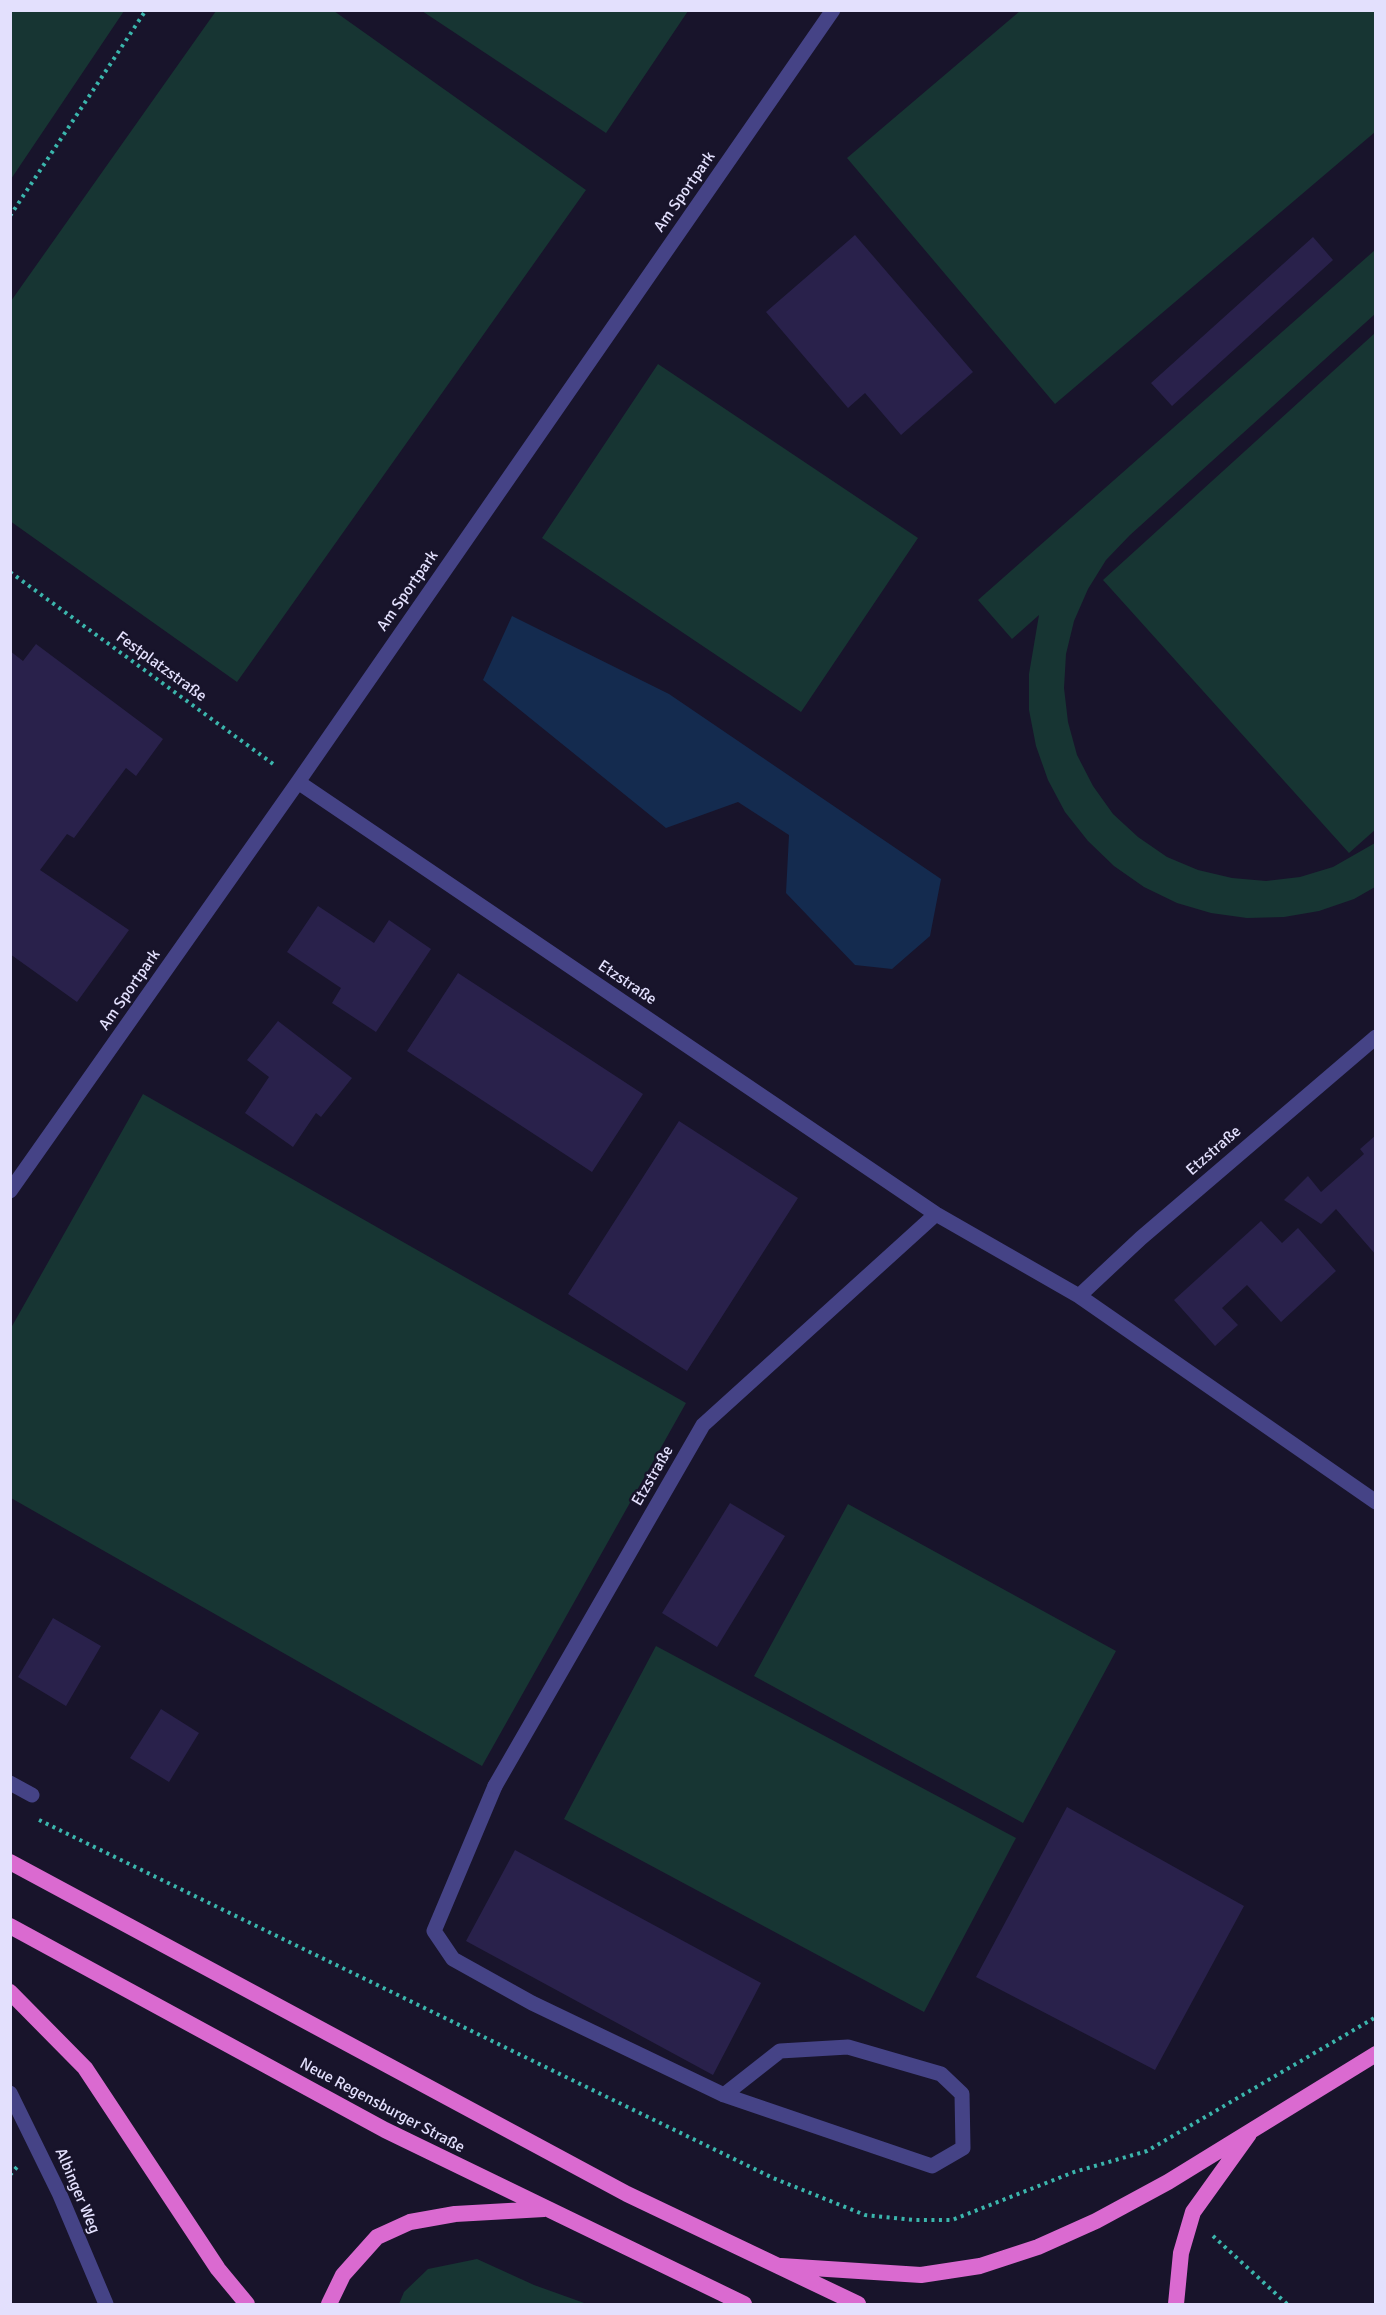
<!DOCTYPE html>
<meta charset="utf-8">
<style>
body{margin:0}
#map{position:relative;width:1386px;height:2315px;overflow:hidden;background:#18142b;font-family:Signika,sans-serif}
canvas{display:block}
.frame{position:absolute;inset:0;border:12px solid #e3e0fd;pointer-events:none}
</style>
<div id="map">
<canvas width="1386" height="2315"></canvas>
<div class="frame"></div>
</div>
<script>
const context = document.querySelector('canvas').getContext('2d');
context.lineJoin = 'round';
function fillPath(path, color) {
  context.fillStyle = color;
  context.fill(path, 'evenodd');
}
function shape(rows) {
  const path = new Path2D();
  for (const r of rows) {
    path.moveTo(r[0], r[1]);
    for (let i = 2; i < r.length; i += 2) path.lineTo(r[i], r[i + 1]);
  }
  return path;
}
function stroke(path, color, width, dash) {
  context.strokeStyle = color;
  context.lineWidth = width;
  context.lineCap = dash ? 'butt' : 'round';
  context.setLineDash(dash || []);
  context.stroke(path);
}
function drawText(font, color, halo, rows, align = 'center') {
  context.font = font + ' Signika,sans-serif';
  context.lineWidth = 5;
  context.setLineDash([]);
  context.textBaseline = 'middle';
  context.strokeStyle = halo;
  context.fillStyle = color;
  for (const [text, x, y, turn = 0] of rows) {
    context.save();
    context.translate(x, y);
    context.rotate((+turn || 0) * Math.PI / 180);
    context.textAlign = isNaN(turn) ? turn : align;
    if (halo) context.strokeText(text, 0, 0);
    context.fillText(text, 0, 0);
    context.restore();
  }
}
const green = shape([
 [11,10,124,11,11,179,10,11],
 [216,11,334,11,586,190,237,682,10,521,11,301],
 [422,11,688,11,606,133],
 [1020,11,1375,11,1375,132,1055,404,847,158],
 [1375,250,1375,314,1130,535,1106,560,1088,589,1074,621,1066,654,1064,688,1068,722,1077,755,1093,786,1113,814,1138,837,1167,857,1198,870,1232,878,1266,881,1300,877,1333,867,1375,843,1375,887,1354,899,1319,911,1284,917,1247,918,1211,913,1177,903,1144,887,1114,866,1088,841,1065,812,1048,780,1036,746,1029,710,1029,674,1039,615,1012,639,978,600],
 [1375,333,1376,829,1349,853,1103,580],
 [658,364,918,538,801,712,542,538],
 [143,1094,686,1403,482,1766,11,1498,11,1328],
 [848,1504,1116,1651,1023,1823,754,1676],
 [656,1646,1016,1838,924,2012,564,1819],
 [477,2259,534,2285,587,2304,399,2304,404,2292,428,2269]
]);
const water = shape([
 [512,616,669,694,941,879,930,936,892,969,855,965,786,893,789,835,738,802,666,828,483,680]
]);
const building = shape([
 [855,235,973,372,901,435,865,393,848,408,766,312],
 [1313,237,1333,260,1172,406,1151,383],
 [36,644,163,739,136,776,126,768,74,838,67,834,40,870,129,930,77,1002,10,954,10,651,23,661],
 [318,906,374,943,389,920,431,949,376,1032,332,1003,341,988,287,952],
 [458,973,643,1094,592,1172,407,1051],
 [278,1021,352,1078,321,1117,316,1113,293,1147,245,1113,269,1077,247,1060],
 [679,1121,798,1198,687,1371,568,1294],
 [1376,1135,1376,1255,1336,1209,1321,1224,1284,1200,1308,1176,1321,1192,1364,1154,1360,1149],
 [1261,1221,1282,1243,1298,1228,1336,1271,1281,1322,1247,1285,1222,1308,1238,1325,1215,1346,1174,1300],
 [730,1503,785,1536,717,1647,662,1613],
 [53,1618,101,1646,66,1706,18,1677],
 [161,1709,199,1733,169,1782,130,1758],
 [1067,1807,1244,1906,1155,2070,976,1977],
 [515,1850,761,1983,713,2075,466,1941]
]);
const path = shape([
 [10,216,146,10],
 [10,572,276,766],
 [39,1820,773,2178,865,2215,915,2220,952,2220,1074,2172,1147,2151,1376,2017],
 [10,2175,17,2167],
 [1213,2236,1287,2304]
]);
const service = shape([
 [495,1786,434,1931,453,1959,532,2003,724,2095,932,2166,963,2148,962,2094,941,2074,848,2047,780,2051,724,2095],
 [10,2093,60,2195,106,2304]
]);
const minor = shape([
 [298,782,936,1214,1079,1296,1376,1502],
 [10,1191,298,782,833,10],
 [1079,1296,1141,1238,1376,1037],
 [10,1783,32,1795],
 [495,1786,703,1425,936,1214]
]);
const trunk = shape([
 [10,1862,627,2194,858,2304],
 [10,1926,385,2130,744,2304],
 [10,1992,85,2068,218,2269,247,2304],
 [781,2266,921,2275,980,2266,1038,2247,1096,2221,1168,2182,1376,2054],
 [329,2304,343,2275,377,2237,410,2222,455,2214,544,2209],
 [1176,2304,1181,2253,1193,2212,1249,2134]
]);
const streetNames = [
 ["Am Sportpark",685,192,-55],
 ["Am Sportpark",408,591,-55],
 ["Festplatzstraße",161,667,36],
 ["Etzstraße",627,983,34],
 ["Am Sportpark",130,990,-55],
 ["Etzstraße",1214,1151,-41],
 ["Etzstraße",653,1476,-60],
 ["Neue Regensburger Straße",382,2106,28],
 ["Albinger Weg",77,2191,67]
];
fillPath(green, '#173533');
fillPath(water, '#142b4f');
fillPath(building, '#29214b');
stroke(path, '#3bb6ad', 4, [3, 4.5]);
stroke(service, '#454386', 15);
stroke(minor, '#454386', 15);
stroke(trunk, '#da6ad0', 16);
drawText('16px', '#e3e0fd', '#18142b', streetNames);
</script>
